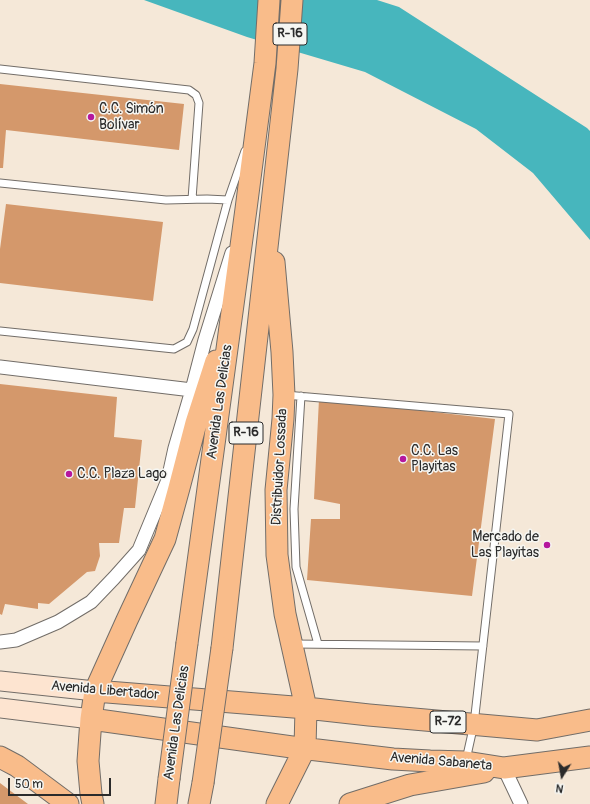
<!DOCTYPE html>
<meta charset="utf-8">
<style>
body{margin:0}
#map{position:relative;width:590px;height:804px;overflow:hidden;background:#f5e8d8;font-family:Pangolin,sans-serif}
canvas{display:block}
.north{position:absolute;left:542px;top:756px;width:40px;height:40px;-webkit-text-stroke:3px #f6f6f2;paint-order:stroke;rotate:191deg;font-size:11px;font-weight:700;line-height:16px;text-align:center;color:#2b2b2b}
.north::after{content:'';display:block;margin:auto;width:14px;height:18px;background:#2b2b2b;clip-path:polygon(50% 0,100% 100%,50% 72%,0 100%)}
.scale{position:absolute;left:8px;top:778px;width:103px;height:18px;box-sizing:border-box;border:2px solid #2b2b2b;border-top:0;padding-left:5px;font-size:12px;line-height:14px;white-space:nowrap;color:#2b2b2b;-webkit-text-stroke:3px #f6f6f2;paint-order:stroke}
</style>
<div id="map">
<canvas width="590" height="804"></canvas>
<div class="north">N</div>
<div class="scale">50 m</div>
</div>
<script>
const context = document.querySelector('canvas').getContext('2d');
context.lineJoin = 'round';
function fillPath(path, color) {
  context.fillStyle = color;
  context.fill(path, 'evenodd');
}
function shape(rows) {
  const path = new Path2D();
  for (const r of rows) {
    path.moveTo(r[0], r[1]);
    for (let i = 2; i < r.length; i += 2) path.lineTo(r[i], r[i + 1]);
  }
  return path;
}
function stroke(path, color, width, dash) {
  context.strokeStyle = color;
  context.lineWidth = width;
  context.lineCap = dash ? 'butt' : 'round';
  context.setLineDash(dash || []);
  context.stroke(path);
}
function drawText(font, color, halo, rows, align = 'center') {
  context.font = font + ' Pangolin,sans-serif';
  context.lineWidth = 3;
  context.setLineDash([]);
  context.textBaseline = 'middle';
  context.strokeStyle = halo;
  context.fillStyle = color;
  for (const [text, x, y, turn = 0] of rows) {
    context.save();
    context.translate(x, y);
    context.rotate((+turn || 0) * Math.PI / 180);
    context.textAlign = isNaN(turn) ? turn : align;
    if (halo) context.strokeText(text, 0, 0);
    context.fillText(text, 0, 0);
    context.restore();
  }
}
const water = shape([
 [144,0,377,0,399,7,587,128,590,131,590,240,533,173,476,129,365,72,247,37]
]);
const building = shape([
 [0,84,184,104,179,150,6,130,3,168,0,168],
 [6,204,163,222,153,301,0,283,0,249],
 [0,384,117,397,114,437,142,440,135,508,124,508,119,543,99,543,100,556,95,571,87,572,49,604,38,603,38,609,5,604,2,615,0,614],
 [319,399,495,419,472,596,307,580,311,519,340,519,340,504,314,499],
 [0,783,28,804,0,804]
]);
const lane = shape([
 [0,69,189,90,196,95,199,103,192,199],
 [0,183,166,200,207,199,228,200,245,151],
 [0,331,174,349,187,342,193,329,228,200],
 [285,395,509,414,474,724,466,760],
 [301,396,294,509,296,567,318,644],
 [294,644,483,646]
]);
const street = shape([
 [0,367,192,390],
 [0,642,16,640,58,622,91,602,114,578,139,550,168,480,175,448,192,390,205,340,232,253],
 [504,768,521,804]
]);
const secondary = shape([
 [0,681,95,691],
 [0,708,91,719]
]);
const primary = shape([
 [274,262,282,352,284,395,283,419,276,490,277,555,285,614,306,708,305,748,277,804],
 [187,643,246,209,265,63,269,0],
 [222,648,287,69,292,0],
 [95,691,306,708,369,715,537,730,590,720],
 [91,719,292,747,393,759,430,761,466,762,504,768,590,757],
 [0,757,17,766,68,804],
 [93,804,91,794,88,761,91,719,95,691,127,620,165,539,179,488,196,423,216,361],
 [166,804,169,779],
 [199,804,203,783],
 [350,804,410,785,484,772]
]);
const primaryBridge = shape([
 [169,779,187,643],
 [203,783,222,648]
]);
const markers = [
 [91,117,4,"#b5179e"],
 [403,459,4,"#b5179e"],
 [69,474,4,"#b5179e"],
 [547,545,4,"#b5179e"]
];
const shields = [
 [290,34,34],
 [246,433,34],
 [448,722,36]
];
const shieldNames = [
 ["R-16",290,34],
 ["R-16",246,433],
 ["R-72",448,722]
];
const poiNames = [
 ["C.C. Simón",99,109],
 ["Bolívar",99,125],
 ["C.C. Las",411,451],
 ["Playitas",411,467],
 ["C.C. Plaza Lago",77,474],
 ["Mercado de",539,537,"right"],
 ["Las Playitas",539,553,"right"]
];
const streetNames = [
 ["Avenida Las Delicias",220,402,-82],
 ["Distribuidor Lossada",280,467,-87],
 ["Avenida Libertador",105,691,5],
 ["Avenida Las Delicias",177,723,-82],
 ["Avenida Sabaneta",441,762,5]
];
fillPath(water, '#47b6bd');
fillPath(building, '#d4986b');
stroke(lane, '#726d68', 9);
stroke(street, '#726d68', 15);
stroke(secondary, '#726d68', 21);
stroke(primary, '#726d68', 23);
stroke(lane, '#fff', 7);
stroke(street, '#fff', 13);
stroke(secondary, '#fde4d0', 19);
stroke(primary, '#f9bc8a', 21);
stroke(primaryBridge, '#726d68', 23, []);
stroke(primaryBridge, '#f9bc8a', 21);
for (const [x, y, r, color] of markers) {
  const dot = new Path2D();
  dot.arc(x, y, r, 0, 2 * Math.PI);
  context.fillStyle = color;
  context.fill(dot);
  stroke(dot, '#f6f6f2', 1.5);
}
for (const [x, y, w] of shields) {
  const box = new Path2D();
  box.roundRect(x - w / 2, y - 11, w, 22, 3);
  context.fillStyle = '#f6f6f2';
  context.fill(box);
  stroke(box, '#2b2b2b', 1);
}
drawText('bold 13px', '#2b2b2b', null, shieldNames);
drawText('14px', '#2b2b2b', '#f6f6f2', poiNames, 'left');
drawText('14px', '#2b2b2b', '#f6f6f2', streetNames);
</script>
